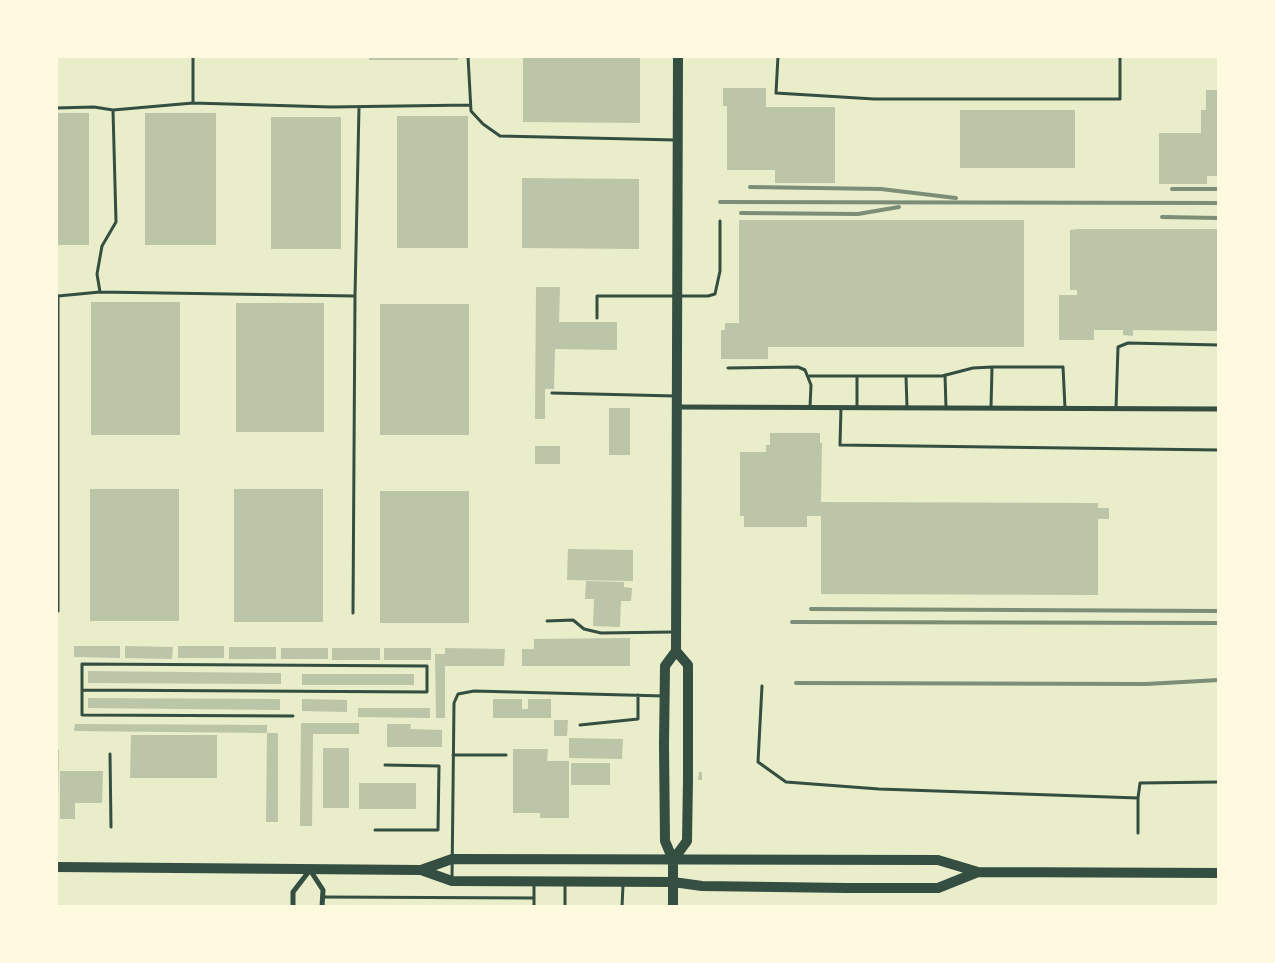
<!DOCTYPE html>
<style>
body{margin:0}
#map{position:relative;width:1275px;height:963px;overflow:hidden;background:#e9edc9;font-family:"Nunito Sans",sans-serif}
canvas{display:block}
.frame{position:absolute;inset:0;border:58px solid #fefae0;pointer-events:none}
</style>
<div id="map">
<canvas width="1275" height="963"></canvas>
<div class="frame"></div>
</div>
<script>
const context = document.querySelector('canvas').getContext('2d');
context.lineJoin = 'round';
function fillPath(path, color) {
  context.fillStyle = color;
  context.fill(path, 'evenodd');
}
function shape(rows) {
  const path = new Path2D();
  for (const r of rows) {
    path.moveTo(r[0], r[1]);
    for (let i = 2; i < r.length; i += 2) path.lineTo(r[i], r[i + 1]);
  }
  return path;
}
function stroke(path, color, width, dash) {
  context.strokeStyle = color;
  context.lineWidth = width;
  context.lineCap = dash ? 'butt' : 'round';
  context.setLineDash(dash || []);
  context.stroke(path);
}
const building = shape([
 [369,56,458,56,458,60,369,60],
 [523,56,640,56,640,123,523,122],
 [723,88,766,88,766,107,835,107,835,183,775,183,775,170,727,170,727,106,723,106],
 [1206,90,1219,90,1219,176,1207,176,1207,184,1159,184,1159,133,1201,133,1201,110,1206,110],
 [960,110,1075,110,1075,168,960,168],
 [56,113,89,113,89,245,56,245],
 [145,113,216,113,216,245,145,245],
 [397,116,468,116,468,248,397,248],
 [271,117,341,117,341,249,271,249],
 [522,178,639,179,639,249,522,248],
 [739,220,1024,220,1024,347,768,347,768,359,721,359,721,330,725,330,725,323,739,323],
 [1077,229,1219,229,1219,331,1133,330,1133,336,1123,335,1123,330,1094,330,1094,340,1059,340,1059,295,1077,295,1077,290,1070,290,1070,230],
 [536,287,560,287,559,322,617,322,617,350,555,349,554,389,545,389,545,419,535,419],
 [91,302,180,302,180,435,91,435],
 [236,303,324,303,324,432,236,432],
 [380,304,469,304,469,435,380,435],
 [609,408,630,408,630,455,609,455],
 [770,433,820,433,820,443,822,443,821,502,1098,503,1098,508,1109,508,1109,519,1098,519,1098,595,821,594,821,516,807,516,807,527,744,527,744,516,740,516,740,452,766,452,766,445,770,445],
 [535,446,560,446,560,464,535,464],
 [90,489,179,489,179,621,90,621],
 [234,489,323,489,323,622,234,622],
 [380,491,469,491,469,623,380,623],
 [568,549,633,550,633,581,567,580],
 [586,581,624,582,624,587,632,588,631,601,621,601,620,627,593,626,594,599,585,599],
 [630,638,630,666,522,666,522,649,534,649,534,639],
 [74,646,120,646,120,658,74,657],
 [125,646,173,647,172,659,125,658],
 [178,646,224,646,224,658,178,658],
 [229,647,276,647,276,659,229,659],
 [281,648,328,648,328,659,281,659],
 [332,648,380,648,380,660,332,660],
 [384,648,431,648,431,660,384,660],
 [445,648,505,649,504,666,445,666],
 [435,654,445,654,445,718,436,718],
 [88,671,281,673,281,684,88,683],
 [302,674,414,674,414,685,302,685],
 [88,698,280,699,280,710,88,708],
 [302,699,347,700,347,712,302,711],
 [493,699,522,699,522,709,528,709,528,699,551,699,551,718,493,718],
 [358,708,430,708,430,718,358,717],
 [554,720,568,720,567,736,554,736],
 [301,723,359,723,359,734,313,734,312,826,300,826],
 [75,724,267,725,267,733,74,731],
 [387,724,411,724,410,729,442,730,442,747,387,747],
 [267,733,278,733,278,822,266,822],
 [131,735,217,735,217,778,130,778],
 [569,738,623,739,622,759,569,758],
 [323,748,349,748,349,808,323,808],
 [513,749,548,749,547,761,569,761,569,818,540,818,540,813,513,813],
 [56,750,59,750,58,800,56,800],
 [571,763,610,763,610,785,571,785],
 [60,771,103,771,102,803,75,803,75,819,60,819],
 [699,772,702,772,702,780,698,780],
 [359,783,416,783,416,809,359,809]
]);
const service = shape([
 [468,56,471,111,483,124,500,136,676,140],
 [778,56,776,93,874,99,1120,99,1120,56],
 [193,103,193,56],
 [56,108,94,107,113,110,116,222,102,246,97,274,100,292,58,296,58,611],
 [113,110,193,103,331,107,470,105],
 [100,292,355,296,353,613],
 [355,296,359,107],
 [597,318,597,296,708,296,715,294,720,271,720,221],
 [728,368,798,367,805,370,811,385,810,407],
 [945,375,946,408],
 [809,376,942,376,973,368,992,367],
 [857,376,857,407],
 [906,376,907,407],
 [552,393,675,396],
 [841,407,840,445,1219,450],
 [991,408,992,367,1063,367,1065,408],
 [1116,408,1118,347,1128,343,1219,345],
 [547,621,573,620,584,629,601,633,673,632],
 [762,686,758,762,786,782,879,789,1138,798,1138,833],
 [82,690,427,692,427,666,82,664,82,715,293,716],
 [580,725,638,719,638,695],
 [110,754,111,827],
 [453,755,506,755],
 [1138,798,1140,783,1219,782],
 [375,830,438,830,439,766,385,765],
 [452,880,454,703,458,694,474,691,664,696],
 [323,897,534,898,534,882],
 [534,898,534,907],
 [565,907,565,882],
 [622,907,623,885]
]);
const minor = shape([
 [677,407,1219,409],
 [293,907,293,892,310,870,323,890,322,907]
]);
const primary = shape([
 [673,860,687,841,688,779,688,665,676,651],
 [56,867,421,870,452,881,673,882,702,886,847,888,938,888,978,872],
 [421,870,452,859,938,860,978,872,1219,873],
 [673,907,673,860,665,841,664,745,665,666,676,651,678,56]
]);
const rail = shape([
 [750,187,881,189,956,198],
 [1172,189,1219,189],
 [720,202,1219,203],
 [741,213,858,214,899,207],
 [1162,217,1219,218],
 [811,609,1219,611],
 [792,622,1219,623],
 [796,683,1146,684,1219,680]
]);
fillPath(building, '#bcc5a7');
stroke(service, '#344e41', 3);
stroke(minor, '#344e41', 5);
stroke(primary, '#344e41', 10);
stroke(rail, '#7c8e77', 4);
</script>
